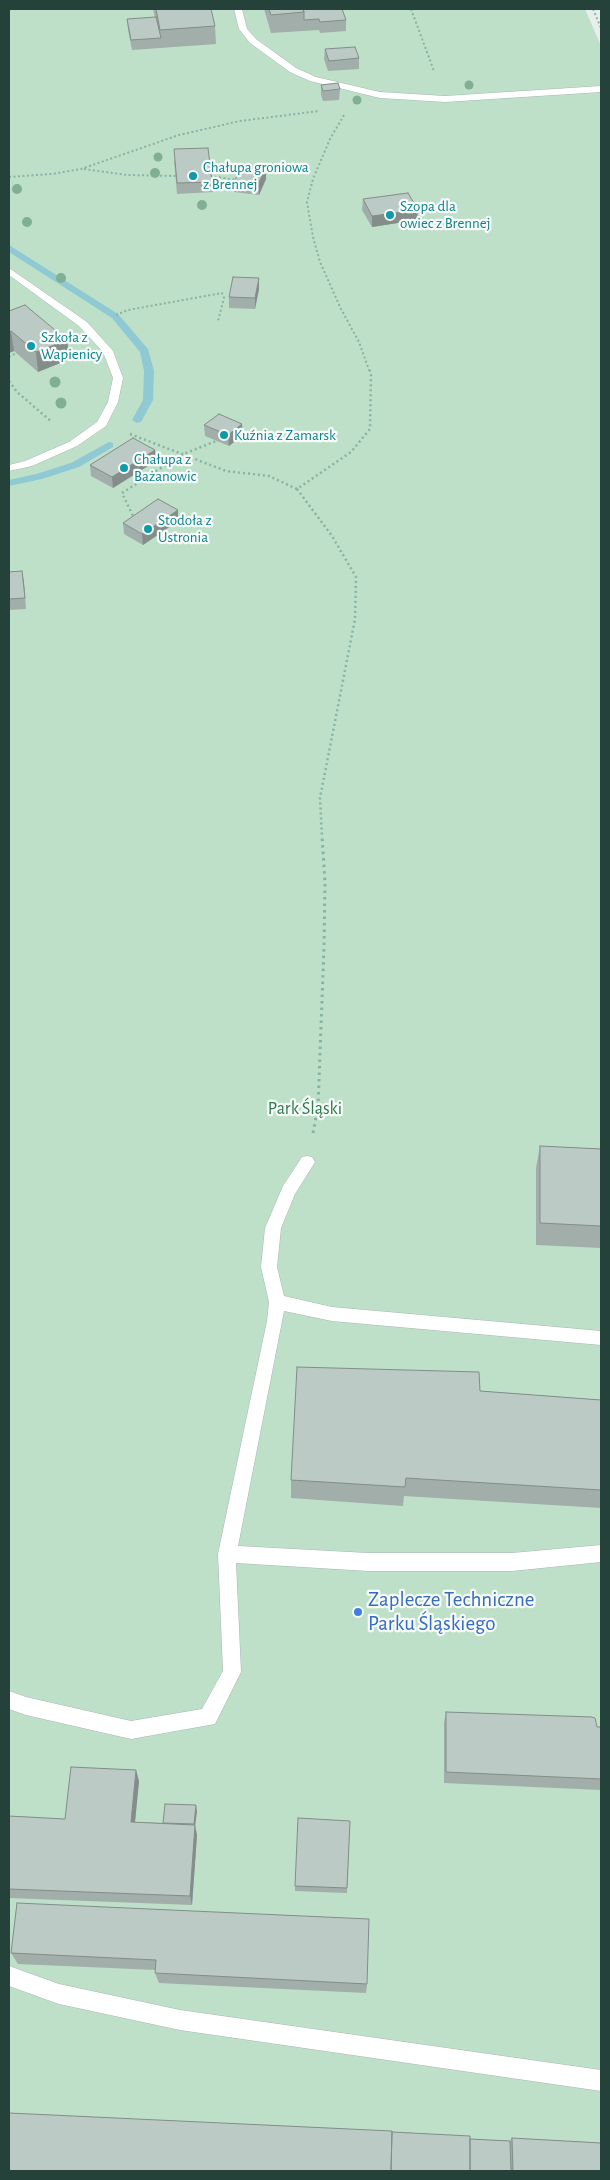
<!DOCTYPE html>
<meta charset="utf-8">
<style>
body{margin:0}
#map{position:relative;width:610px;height:2180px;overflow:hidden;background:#e6efeb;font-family:"Alegreya Sans",sans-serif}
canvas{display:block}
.frame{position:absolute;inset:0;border:10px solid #24423a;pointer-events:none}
</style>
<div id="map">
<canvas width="610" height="2180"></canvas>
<div class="frame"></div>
</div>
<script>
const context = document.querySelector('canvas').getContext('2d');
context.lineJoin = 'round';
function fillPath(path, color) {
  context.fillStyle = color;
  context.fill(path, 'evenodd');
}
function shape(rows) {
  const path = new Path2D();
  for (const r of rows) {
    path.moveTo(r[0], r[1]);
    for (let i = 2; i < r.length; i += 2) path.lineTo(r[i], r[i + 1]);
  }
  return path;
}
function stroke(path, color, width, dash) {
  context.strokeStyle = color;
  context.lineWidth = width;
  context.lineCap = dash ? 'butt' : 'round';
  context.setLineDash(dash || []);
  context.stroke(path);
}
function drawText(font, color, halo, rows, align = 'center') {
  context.font = font + ' "Alegreya Sans",sans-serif';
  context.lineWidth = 4.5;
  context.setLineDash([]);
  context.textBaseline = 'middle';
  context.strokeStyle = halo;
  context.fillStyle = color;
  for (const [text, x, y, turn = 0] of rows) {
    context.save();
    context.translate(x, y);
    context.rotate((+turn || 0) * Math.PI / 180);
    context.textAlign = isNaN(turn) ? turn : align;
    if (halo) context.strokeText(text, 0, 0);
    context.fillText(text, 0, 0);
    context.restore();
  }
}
const green = shape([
 [9,9,585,9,601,46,601,2171,9,2171]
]);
const stream = shape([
 [9,245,118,314,148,349,154,371,153,400,141,422,137,423,132,420,143,400,144,371,140,352,112,318,9,252,9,245],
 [109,442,113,443,113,447,79,467,42,479,9,486,9,480,36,474,71,463,109,442]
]);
const pathFar2 = shape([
 [411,9,434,71],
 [593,9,601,28],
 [344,115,330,139,313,179,307,202,313,237,320,262,341,309,359,342,369,370],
 [84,169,127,175,176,176],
 [210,176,237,180],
 [9,177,52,174,81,169,179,135,240,121,319,111],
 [116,315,128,310,222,293,224,298,218,321],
 [9,357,16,353]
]);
const pathFar1 = shape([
 [9,381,17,392,52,422],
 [130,434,226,471,269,476,297,489,351,452,370,429,371,375,369,368],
 [134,475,143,479],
 [297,489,332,536,356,577,355,619,320,798,322,837],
 [135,520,122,493,181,455,216,441]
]);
const path = shape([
 [313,1133,318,1107,324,947,325,882,322,836]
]);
const lane = shape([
 [234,9,242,9,247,29,256,39,296,68,316,77,380,92,445,96,601,86,601,92,445,102,380,98,310,81,290,72,250,43,239,29,234,9],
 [307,1156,312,1157,315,1162,295,1194,281,1228,277,1267,284,1296,332,1307,601,1331,601,1345,332,1321,284,1311,238,1546,368,1553,512,1553,601,1545,601,1562,512,1571,368,1571,236,1563,241,1672,215,1724,131,1739,26,1715,9,1709,9,1691,26,1697,131,1721,202,1709,223,1671,218,1554,267,1321,269,1302,261,1267,265,1228,283,1186,302,1157,307,1156],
 [9,1966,59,1984,180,2010,601,2070,601,2091,180,2030,59,2004,9,1986,9,1966]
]);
const street = shape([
 [9,268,87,322,113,351,123,378,118,402,106,426,77,446,32,466,9,471,9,465,25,461,69,442,97,422,108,402,113,378,103,352,79,326,9,275,9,268]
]);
const trees = [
 [469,85,4.5],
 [357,100,4.5],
 [158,157,4.5],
 [155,173,5],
 [17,189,5],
 [202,205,5],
 [27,222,5],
 [61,278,5],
 [55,382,5.5],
 [61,403,5.5]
];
const wall = shape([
 [153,9,211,9,215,26,216,44,132,50,128,30,127,19,155,18],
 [264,9,342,9,346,20,346,31,320,33,319,30,271,33],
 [325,49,359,58,359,69,328,71,324,59],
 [321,85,340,89,339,100,323,101,321,95],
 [174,160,212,182,213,192,177,194],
 [266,179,259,195,234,192,234,182],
 [363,199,417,220,372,227,362,210],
 [259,278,259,289,255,309,229,308,229,297],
 [9,311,70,359,38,372,14,351,9,353],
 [242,424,243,435,229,446,205,436,204,425],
 [156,461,113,488,91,476,90,465],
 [178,510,178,521,143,545,124,534,123,523],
 [22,571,26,609,9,610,9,572],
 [540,1146,601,1149,601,1248,536,1245,536,1168],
 [480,1391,601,1400,601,1508,404,1496,403,1506,291,1498,291,1480],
 [446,1712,601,1727,601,1790,444,1783,444,1723],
 [139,1781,135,1822,163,1823,197,1811,195,1826,197,1835,192,1905,9,1898,9,1816,65,1819],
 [350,1821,347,1893,295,1891,295,1886],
 [17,1903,367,1984,366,1993,159,1983,155,1973,156,1970,18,1964,11,1953],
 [392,2132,470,2139,510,2141,512,2138,601,2171,9,2171]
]);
const shadedWall = shape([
 [266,168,266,179,259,195,258,184],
 [418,210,417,220,372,227,372,216],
 [259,278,259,289,255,309,255,298],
 [11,331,14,351,9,353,9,332],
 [67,340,70,359,38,372,36,352],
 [242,424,243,435,229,446,228,435],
 [155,450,156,461,113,488,112,477],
 [178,510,178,521,143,545,142,534],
 [22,571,24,582,26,609,25,598],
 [136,1770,139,1781,134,1832,131,1822],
 [196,1805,197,1811,195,1826,197,1835,192,1905,190,1896,193,1829]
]);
const building = shape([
 [156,9,211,9,215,26,160,30,156,9],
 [269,9,303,9,304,12,271,15,269,9],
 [303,9,342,9,346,20,320,22,319,19,304,20,304,12,303,9],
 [156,17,161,38,131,40,127,19,156,17],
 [355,47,359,58,329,61,325,49,355,47],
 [338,83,340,89,323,91,321,85,338,83],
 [208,148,212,182,177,183,174,149,208,148],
 [242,165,266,168,258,184,234,182,242,165],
 [408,193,418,210,372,216,363,199,408,193],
 [233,277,259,278,255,298,229,297,233,277],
 [25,305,67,340,36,352,11,331,9,332,9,311,25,305],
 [219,414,242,424,228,435,204,425,219,414],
 [133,438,155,450,112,477,90,465,133,438],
 [158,499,178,510,142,534,123,523,158,499],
 [22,571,25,598,9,599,9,572,22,571],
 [540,1146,601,1149,601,1226,540,1223,540,1146],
 [297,1367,479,1372,480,1391,601,1400,601,1490,406,1478,405,1487,291,1480,297,1367],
 [446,1712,592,1717,595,1718,597,1727,601,1727,601,1779,446,1772,446,1712],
 [71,1767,136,1770,131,1822,195,1825,190,1896,9,1889,9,1816,65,1819,71,1767],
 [165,1804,196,1805,194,1824,163,1823,165,1804],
 [298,1818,350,1821,347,1888,295,1886,298,1818],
 [17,1903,369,1919,367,1984,155,1973,156,1960,11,1953,17,1903],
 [9,2113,392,2131,391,2171,9,2171,9,2113],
 [392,2132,470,2136,470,2171,391,2171,392,2132],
 [512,2138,601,2143,601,2171,513,2171,512,2138],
 [470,2139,510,2141,511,2171,470,2171,470,2139]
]);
const markers = [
 [193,176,5,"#0f9aa8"],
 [390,215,5,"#0f9aa8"],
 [31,346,5,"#0f9aa8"],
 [224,435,5,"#0f9aa8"],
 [124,468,5,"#0f9aa8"],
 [148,529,5,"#0f9aa8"],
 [358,1612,5,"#3f7fe0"]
];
const farCulturenames = [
 ["Chałupa groniowa",203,167],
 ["z Brennej",203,184],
 ["Szopa dla",400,206],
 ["owiec z Brennej",400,223],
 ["Szkoła z",41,337],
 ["Wapienicy",41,354],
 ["Kuźnia z Zamarsk",234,435],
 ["Chałupa z",134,459],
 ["Bażanowic",134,476],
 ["Stodoła z",158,520],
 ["Ustronia",158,537]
];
const parkNames = [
 ["Park Śląski",305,1109]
];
const nearShopnames = [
 ["Zaplecze Techniczne",368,1600],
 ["Parku Śląskiego",368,1624]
];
fillPath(green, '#bfe0c8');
fillPath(stream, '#8ec9d4');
stroke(lane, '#a8b8b2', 1);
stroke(street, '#a8b8b2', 1);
stroke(pathFar2, '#86b3a5', 2, [2, 2.5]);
stroke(pathFar1, '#86b3a5', 2.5, [2, 3]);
stroke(path, '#86b3a5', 3, [2.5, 4]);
fillPath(lane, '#fff');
fillPath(street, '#fff');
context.fillStyle = '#80af93';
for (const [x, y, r] of trees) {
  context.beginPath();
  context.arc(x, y, r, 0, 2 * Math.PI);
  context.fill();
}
fillPath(wall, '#a1aea9');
fillPath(shadedWall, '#838d89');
fillPath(building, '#bbcac4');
stroke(building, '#838d89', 1);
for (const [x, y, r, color] of markers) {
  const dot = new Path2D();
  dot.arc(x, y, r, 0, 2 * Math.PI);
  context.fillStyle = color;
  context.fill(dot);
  stroke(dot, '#f7fbf9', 2);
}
drawText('15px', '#0d838f', '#f7fbf9', farCulturenames, 'left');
drawText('18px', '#2d7a4b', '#f7fbf9', parkNames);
drawText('21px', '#366cbe', '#f7fbf9', nearShopnames, 'left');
</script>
